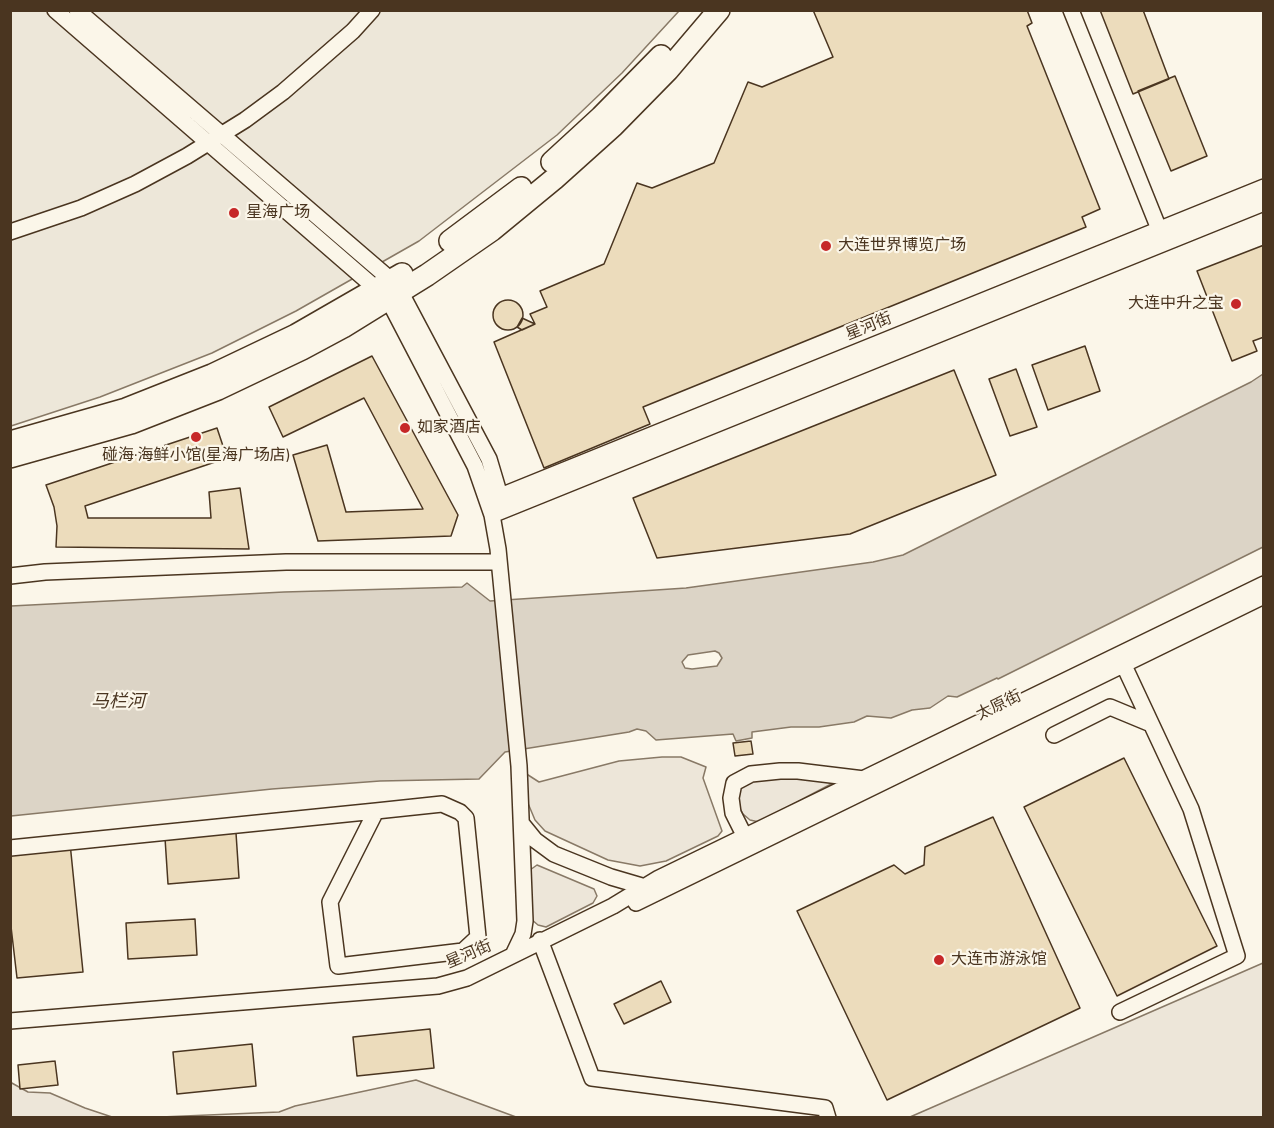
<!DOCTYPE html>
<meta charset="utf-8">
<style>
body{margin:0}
#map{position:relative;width:1274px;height:1128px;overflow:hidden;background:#fbf6e9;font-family:"Titillium Web",sans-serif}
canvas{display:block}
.frame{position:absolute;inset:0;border:12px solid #4a3520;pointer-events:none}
</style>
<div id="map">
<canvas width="1274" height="1128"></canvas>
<div class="frame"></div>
</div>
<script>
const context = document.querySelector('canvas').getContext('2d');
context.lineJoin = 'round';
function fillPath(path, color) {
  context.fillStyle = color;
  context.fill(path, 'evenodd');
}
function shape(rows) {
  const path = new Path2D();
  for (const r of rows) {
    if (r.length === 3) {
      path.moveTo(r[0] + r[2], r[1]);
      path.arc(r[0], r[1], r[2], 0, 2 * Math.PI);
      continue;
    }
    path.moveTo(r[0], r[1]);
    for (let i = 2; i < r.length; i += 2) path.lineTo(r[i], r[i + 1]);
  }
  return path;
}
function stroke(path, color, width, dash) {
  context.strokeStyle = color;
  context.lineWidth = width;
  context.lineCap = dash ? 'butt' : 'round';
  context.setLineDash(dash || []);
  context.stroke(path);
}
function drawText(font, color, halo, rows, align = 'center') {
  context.font = font + ' "Titillium Web","Noto Sans SC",sans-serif';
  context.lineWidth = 4.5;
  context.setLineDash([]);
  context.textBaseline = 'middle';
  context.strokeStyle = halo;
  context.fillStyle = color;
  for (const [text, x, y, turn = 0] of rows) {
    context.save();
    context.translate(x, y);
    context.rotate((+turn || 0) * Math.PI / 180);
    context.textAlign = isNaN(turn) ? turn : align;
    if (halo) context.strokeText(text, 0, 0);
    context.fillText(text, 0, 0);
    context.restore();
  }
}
const green = shape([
 [662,757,681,757,706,767,703,778,722,831,718,836,666,861,640,866,608,860,545,831,535,820,527,801,525,773,539,782,619,761,662,757],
 [792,776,835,782,759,822,750,820,743,814,738,805,738,792,746,782,792,776],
 [537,865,594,889,597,896,593,903,546,927,538,925,531,919,530,870,537,865],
 [1263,963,1263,1117,910,1117,1263,963],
 [416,1080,516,1117,161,1117,279,1112,295,1106,416,1080],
 [10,1082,28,1092,50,1093,85,1108,112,1117,11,1117,10,1082]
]);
const parking = shape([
 [11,11,679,11,622,73,557,135,419,241,296,311,212,353,100,397,11,426,11,11]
]);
const water = shape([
 [1263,374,1263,547,998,679,997,678,957,697,948,696,930,708,912,710,891,718,867,716,854,722,819,727,791,727,752,732,752,738,736,741,733,734,656,740,646,731,637,729,629,732,505,752,479,779,380,781,272,789,11,816,11,606,284,592,462,587,467,583,490,601,686,588,873,562,903,555,1251,382,1263,374],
 [715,651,719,653,722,658,717,666,692,669,685,668,682,662,688,655,715,651]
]);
const building = shape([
 [813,10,1027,10,1032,23,1027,26,1100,209,1082,217,1086,227,643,407,650,424,544,468,494,342,535,324,530,314,547,307,540,291,604,264,637,183,652,188,714,163,748,82,762,87,833,57,813,10],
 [1100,10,1143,10,1169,79,1133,94,1100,10],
 [1175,76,1207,156,1171,171,1138,91,1175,76],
 [1264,245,1264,337,1253,341,1257,351,1232,361,1197,271,1264,245],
 [508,315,15],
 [522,318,535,324,522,330,517,327,522,318],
 [1085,346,1100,391,1048,410,1032,365,1085,346],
 [372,356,458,515,451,536,318,541,293,455,327,445,346,512,423,509,364,398,283,437,269,407,372,356],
 [1016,369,1037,427,1010,436,989,379,1016,369],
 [954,370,996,475,850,534,657,558,633,498,954,370],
 [217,428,227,458,85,506,88,518,211,518,209,492,240,488,249,549,56,547,57,526,54,507,46,485,217,428],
 [751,741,753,754,735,756,733,743,751,741],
 [1124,758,1217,946,1117,996,1024,807,1124,758],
 [993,817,1080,1008,887,1100,797,911,894,865,905,874,924,865,925,847,993,817],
 [236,833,239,878,168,884,165,838,236,833],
 [70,843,83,972,17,978,10,918,10,848,70,843],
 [195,919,197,955,128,959,126,923,195,919],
 [661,981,671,1002,624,1024,614,1004,661,981],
 [430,1029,434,1068,357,1076,353,1037,430,1029],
 [252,1044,256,1086,177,1094,173,1052,252,1044],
 [55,1061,58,1085,20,1089,18,1065,55,1061]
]);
const minor = shape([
 [55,10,388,299,475,466,492,515,498,549,519,766,525,921,523,934,513,955],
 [77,10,391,280,400,291,489,459,500,496,497,504],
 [1071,10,1163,239],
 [10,232,81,208,135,184,187,156,245,120,283,92,353,31,372,10],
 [488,501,1264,187],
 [492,515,1264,203],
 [10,576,45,572,286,562,499,562],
 [1120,657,1191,809,1237,956,1120,1012],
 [1054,735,1110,707,1151,724],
 [522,824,535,840,554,854,611,877,645,887,647,891],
 [749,845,733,813,731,798,734,783,751,774,780,771,798,771,864,779],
 [10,848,376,811,442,804,460,812,466,818,478,937,463,951,338,966,330,902,376,811],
 [636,903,1264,596],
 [540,940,592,1078,825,1108,828,1118],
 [10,1021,438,986,467,978,613,906,659,878,1264,584]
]);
const highway = shape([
 [552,162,601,117,661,56],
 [450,241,521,188],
 [10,442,126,409,212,375,296,335,402,274],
 [10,457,131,423,218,389,302,349,343,327,427,275,492,230,554,179,613,126,668,70,719,10]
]);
const markers = [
 [234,213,6,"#c62828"],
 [826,246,6,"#c62828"],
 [1236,304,6,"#c62828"],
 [405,428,6,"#c62828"],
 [196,437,6,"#c62828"],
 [939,960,6,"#c62828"]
];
const poiNames = [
 ["星海广场",246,213],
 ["大连世界博览广场",838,246],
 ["大连中升之宝",1224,304,"right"],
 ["如家酒店",417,428],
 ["碰海·海鲜小馆(星海广场店)",196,456,"center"],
 ["大连市游泳馆",951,960]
];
const streetNames = [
 ["星河街",869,327,-22],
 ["太原街",999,706,-26],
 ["星河街",469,955,-23]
];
const waterNames = [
 ["马栏河",118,703]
];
fillPath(green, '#ede6d9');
stroke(green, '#887966', 1.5);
fillPath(parking, '#ede7d9');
stroke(parking, '#887966', 1.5);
fillPath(water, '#dcd4c6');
stroke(water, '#887966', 1.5);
fillPath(building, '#ecdcbc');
stroke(building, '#4a3520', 1.5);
stroke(minor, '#4a3520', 18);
stroke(highway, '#4a3520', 24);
stroke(minor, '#fbf6e9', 15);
stroke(highway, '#fbf6e9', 21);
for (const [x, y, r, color] of markers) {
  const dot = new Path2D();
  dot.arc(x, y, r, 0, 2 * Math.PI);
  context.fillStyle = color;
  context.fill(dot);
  stroke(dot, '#fbf6e9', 2);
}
drawText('16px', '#4a3520', '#fbf6e9', poiNames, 'left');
drawText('16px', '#4a3520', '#fbf6e9', streetNames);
drawText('italic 18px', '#4a3520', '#fbf6e9', waterNames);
</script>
